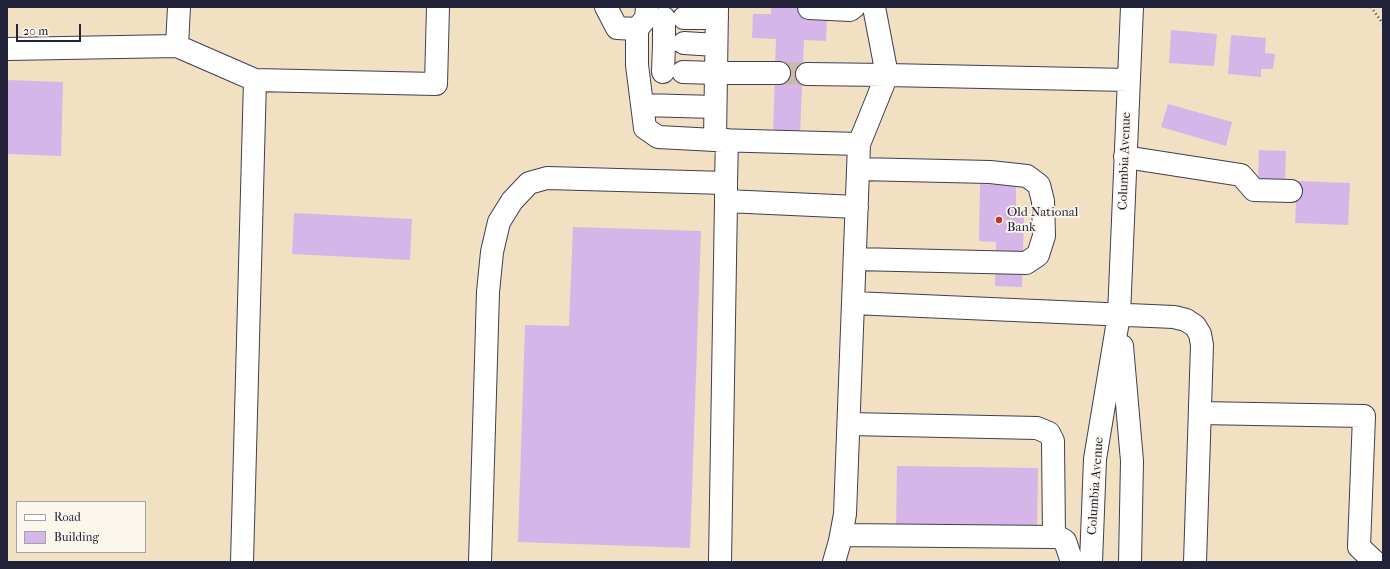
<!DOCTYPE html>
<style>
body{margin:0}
#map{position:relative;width:1390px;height:569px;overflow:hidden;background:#f2e0c2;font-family:"IM FELL French Canon",serif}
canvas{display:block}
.frame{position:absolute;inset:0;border:8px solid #22223b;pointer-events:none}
.legend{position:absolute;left:16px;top:501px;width:130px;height:52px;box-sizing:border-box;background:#fbf7ec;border:1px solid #a4a2a5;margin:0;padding:5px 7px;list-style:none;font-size:12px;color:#22223b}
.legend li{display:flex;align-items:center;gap:8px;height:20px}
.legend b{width:20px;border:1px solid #a4a2a5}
.scale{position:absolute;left:16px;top:24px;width:65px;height:18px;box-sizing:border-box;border:2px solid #22223b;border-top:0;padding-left:5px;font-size:12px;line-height:14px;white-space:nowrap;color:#22223b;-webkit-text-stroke:3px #fbf7ec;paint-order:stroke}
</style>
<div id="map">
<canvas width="1390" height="569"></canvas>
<div class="frame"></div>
<ul class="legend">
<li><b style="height:5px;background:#fff"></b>Road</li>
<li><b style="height:11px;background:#d6b5e9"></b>Building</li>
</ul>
<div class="scale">20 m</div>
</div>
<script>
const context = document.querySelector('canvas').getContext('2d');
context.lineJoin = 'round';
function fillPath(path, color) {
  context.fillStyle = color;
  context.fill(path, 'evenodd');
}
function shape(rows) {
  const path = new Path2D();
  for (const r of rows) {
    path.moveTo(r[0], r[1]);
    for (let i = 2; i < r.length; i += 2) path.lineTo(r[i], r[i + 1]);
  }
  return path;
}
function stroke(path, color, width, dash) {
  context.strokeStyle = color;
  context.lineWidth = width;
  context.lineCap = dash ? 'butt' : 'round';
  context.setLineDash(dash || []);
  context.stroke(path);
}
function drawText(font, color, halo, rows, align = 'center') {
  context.font = font + ' "IM FELL French Canon",serif';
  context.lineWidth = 3.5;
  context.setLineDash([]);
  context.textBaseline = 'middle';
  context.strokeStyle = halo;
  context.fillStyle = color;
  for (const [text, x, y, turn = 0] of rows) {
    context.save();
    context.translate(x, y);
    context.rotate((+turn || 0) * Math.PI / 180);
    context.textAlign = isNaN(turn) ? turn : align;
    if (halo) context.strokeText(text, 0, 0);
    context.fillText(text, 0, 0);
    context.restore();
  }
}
const building = shape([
 [771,7,805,7,827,16,826,41,804,40,800,135,773,133,776,39,752,38,753,14,771,14],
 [1171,30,1217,34,1214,66,1169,63],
 [1231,35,1266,38,1265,53,1275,54,1273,69,1261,69,1261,77,1228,74],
 [7,80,63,82,61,156,7,154],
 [1168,104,1232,122,1226,146,1161,127],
 [1259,150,1286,151,1285,181,1258,180],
 [1297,181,1350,183,1348,225,1295,223],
 [980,184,1016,185,1016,215,1024,216,1022,287,995,286,996,242,979,241],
 [294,213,412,219,410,260,292,254],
 [573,227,701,231,690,548,518,542,525,325,569,326],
 [897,466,1038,468,1037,533,896,530]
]);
const minorTunnel = shape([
 [779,73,807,74]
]);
const path = shape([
 [1371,7,1383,24]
]);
const minor = shape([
 [179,7,177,46,255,80,436,84,438,7],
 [606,7,617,28,637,29],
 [647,7,646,18,637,29,637,65,645,128,658,137,715,140],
 [717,7,715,140,859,144],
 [809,8,850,10,854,7],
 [684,18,717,18],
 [684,43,716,45],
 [664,44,664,18],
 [7,49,177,46],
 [663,72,664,44,667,44],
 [683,72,715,73,779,73],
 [807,74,887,75,874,7],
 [642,105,715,107],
 [1125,157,1241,175,1254,190,1291,191],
 [726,183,727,140],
 [855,259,1026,263,1038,255,1044,236,1043,201,1039,185,1027,176,990,172,858,169],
 [853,303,1174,317,1186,320,1195,326,1200,334,1202,345,1195,562],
 [1122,346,1132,461,1130,562],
 [1200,413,1364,416,1359,547,1375,562],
 [849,424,1037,428,1049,433,1053,441,1054,537],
 [842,535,1054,537,1060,538,1065,541,1072,562],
 [242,562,255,80],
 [480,562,488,292,492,252,499,222,512,201,529,183,547,178,726,183,726,201,857,207],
 [720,562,726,201],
 [834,562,840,541,845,514,859,144,887,75,1128,80],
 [1091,562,1095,459,1119,315,1132,7]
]);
const markers = [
 [999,220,4,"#c8321e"]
];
const streetNames = [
 ["Columbia Avenue",1125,161,-88],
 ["Columbia Avenue",1096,486,-86]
];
const poiNames = [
 ["Old National",1007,213],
 ["Bank",1007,228]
];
fillPath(building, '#d6b5e9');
stroke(minorTunnel, '#c8baa7', 22, [22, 11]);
stroke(minor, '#413e4f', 24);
stroke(path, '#413e4f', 2.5, [1, 3]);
stroke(minor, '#fff', 22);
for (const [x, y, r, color] of markers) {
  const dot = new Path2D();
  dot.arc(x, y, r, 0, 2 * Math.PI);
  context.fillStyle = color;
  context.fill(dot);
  stroke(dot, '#fbf7ec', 1.5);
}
drawText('13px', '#22223b', '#fbf7ec', streetNames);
drawText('13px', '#22223b', '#fbf7ec', poiNames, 'left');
</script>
